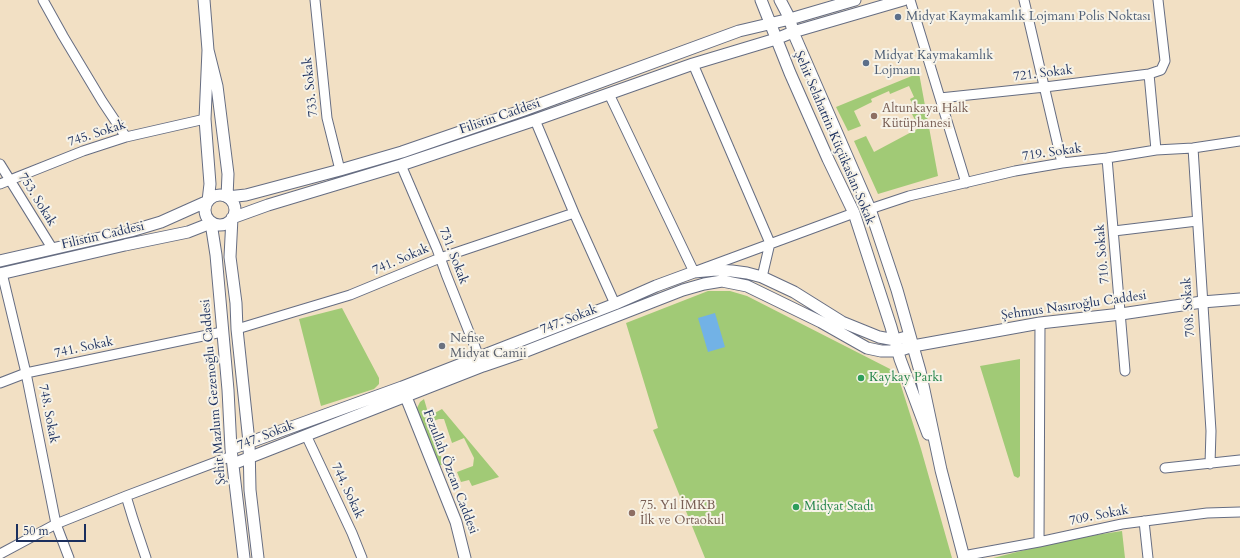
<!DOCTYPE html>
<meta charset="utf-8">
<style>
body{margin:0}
#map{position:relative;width:1240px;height:558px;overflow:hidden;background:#f2e0c4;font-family:Cardo,serif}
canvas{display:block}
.scale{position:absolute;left:16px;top:524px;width:70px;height:18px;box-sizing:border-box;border:2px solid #1b2f5e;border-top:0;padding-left:5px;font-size:12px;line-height:14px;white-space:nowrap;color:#1b2f5e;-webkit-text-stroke:3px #f7f3e8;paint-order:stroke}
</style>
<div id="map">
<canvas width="1240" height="558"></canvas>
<div class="scale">50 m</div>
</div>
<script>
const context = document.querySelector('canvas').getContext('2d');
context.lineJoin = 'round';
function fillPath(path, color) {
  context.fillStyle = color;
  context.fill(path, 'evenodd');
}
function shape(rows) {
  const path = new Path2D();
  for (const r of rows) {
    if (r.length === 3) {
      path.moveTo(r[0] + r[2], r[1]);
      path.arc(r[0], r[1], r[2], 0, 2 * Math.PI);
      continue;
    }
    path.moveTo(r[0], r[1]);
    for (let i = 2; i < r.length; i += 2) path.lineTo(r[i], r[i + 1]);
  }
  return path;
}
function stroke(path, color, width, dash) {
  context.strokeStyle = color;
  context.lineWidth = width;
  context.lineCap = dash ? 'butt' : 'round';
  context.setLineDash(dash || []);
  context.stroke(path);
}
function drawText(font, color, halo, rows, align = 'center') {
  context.font = font + ' Cardo,serif';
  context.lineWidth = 4;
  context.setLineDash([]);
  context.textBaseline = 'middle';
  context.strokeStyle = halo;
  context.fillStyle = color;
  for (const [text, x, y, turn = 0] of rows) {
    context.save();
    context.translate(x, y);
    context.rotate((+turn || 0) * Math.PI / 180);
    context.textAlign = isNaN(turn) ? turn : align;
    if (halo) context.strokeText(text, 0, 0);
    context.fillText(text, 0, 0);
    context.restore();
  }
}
const green = shape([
 [919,73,938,176,878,194,854,141,866,136,874,152,919,128,909,108,913,106,910,99,914,97,909,86,890,94,889,91,871,99,872,102,854,111,861,126,848,131,836,107],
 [708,291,730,291,747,296,894,371,898,376,921,449,952,558,705,558,653,430,658,428,626,323],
 [342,308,379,378,379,384,374,389,321,406,299,319],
 [1020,359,1020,476,1018,478,1014,476,980,366],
 [424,399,429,416,442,409,499,477,472,486,469,480,461,482,457,472,473,466,474,458,464,438,452,443,444,419,439,419,433,421,429,426,444,464,438,466,416,410,420,402],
 [1122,531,1125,558,993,558,1069,539]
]);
const water = shape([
 [715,313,725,347,708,352,698,318]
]);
const minor = shape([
 [43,0,63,36,102,101,126,137],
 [315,0,327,118,340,170],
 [910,0,966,183],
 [1024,0,1062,163],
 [693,64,770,243,762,277],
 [609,94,694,272,854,213],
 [940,98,1045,87,1149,74],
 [535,120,574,213,615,304],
 [1193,148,1211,431,1210,464],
 [1156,150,1149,74,1161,70,1165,61,1158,0],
 [1107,158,1125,371],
 [0,164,52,248],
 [401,165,437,249,446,274,479,357],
 [0,184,83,151,126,137,205,119],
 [870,209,909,196,1015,171,1062,163,1107,158,1156,150,1193,148,1240,141],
 [1114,231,1197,221],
 [2,273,26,373,56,524,69,558],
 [237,329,350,295,440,258,574,213],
 [0,383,26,373,222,332],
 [306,435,352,533,362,558],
 [1165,468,1240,460],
 [126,496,133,519,146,558],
 [1144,521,1148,558],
 [1039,542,1040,323],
 [0,554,56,524,126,496,232,456],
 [963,556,1039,542,1122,524,1207,513,1240,512]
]);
const tertiary = shape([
 [204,0,208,50],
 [761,0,790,73,828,159,854,213,891,327,900,359,928,434],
 [780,0,790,19,793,32,870,209,897,290,920,371,941,470,964,558],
 [220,210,15],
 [0,261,131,231,161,222,208,201,210,184,205,119,208,50,217,86,228,174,227,197,246,195,340,170,402,152,524,110,739,31,790,19,855,0],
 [0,274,125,245,188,232,211,223,216,255,228,390,231,449,244,558],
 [406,397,456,522,465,558],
 [231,449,402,387,615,304,656,286,694,272,716,270,732,271,747,273,762,277,794,292,842,322,879,337,895,340,910,336],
 [233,464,483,366,524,352,683,290,704,284,722,281,747,286,821,322,867,348,881,351,898,351,913,346,1040,323,1121,314,1202,302,1240,299],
 [258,558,250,490,249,442,237,329,236,303,230,257,232,218,268,205,401,165,535,120,693,64,776,39,793,32,903,0]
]);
const markers = [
 [898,17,4,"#5c6f8a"],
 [866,63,4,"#5c6f8a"],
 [874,116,4,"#8d6e63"],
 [442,346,4,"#6b7280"],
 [861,378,4,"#2e9e5b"],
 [796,507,4,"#2e9e5b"],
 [632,513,4,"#8d6e63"]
];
const serviceNames = [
 ["Midyat Kaymakamlık Lojmanı Polis Noktası",906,17],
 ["Midyat Kaymakamlık",874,56],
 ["Lojmanı",874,71]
];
const streetNames = [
 ["721. Sokak",1043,74,-7],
 ["733. Sokak",311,87,-96],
 ["Filistin Caddesi",500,117,-19],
 ["745. Sokak",97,134,-18],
 ["Şehit Selahattin Küçükaslan Sokak",834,138,67],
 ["719. Sokak",1052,153,-8],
 ["753. Sokak",37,200,58],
 ["Filistin Caddesi",103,236,-13],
 ["710. Sokak",1103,254,-95],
 ["731. Sokak",453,256,69],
 ["741. Sokak",401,260,-23],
 ["Şehmus Nasıroğlu Caddesi",1074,306,-8],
 ["708. Sokak",1189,307,-94],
 ["747. Sokak",569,320,-21],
 ["741. Sokak",84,348,-12],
 ["Şehit Mazlum Gezenoğlu Caddesi",214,392,-95],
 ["748. Sokak",48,414,79],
 ["747. Sokak",266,436,-21],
 ["Fezullah Özcan Caddesi",450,472,69],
 ["744. Sokak",347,491,65],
 ["709. Sokak",1099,516,-11]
];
const educationNames = [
 ["Altunkaya Halk",882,109],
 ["Kütüphanesi",882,124],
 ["75. Yıl İMKB",640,506],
 ["İlk ve Ortaokul",640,521]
];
const worshipNames = [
 ["Nefise",450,339],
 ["Midyat Camii",450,354]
];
const leisureNames = [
 ["Kaykay Parkı",869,378],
 ["Midyat Stadı",804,507]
];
fillPath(green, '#a1ca76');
fillPath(water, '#72b2e6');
stroke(minor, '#666d82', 11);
stroke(tertiary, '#666d82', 13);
stroke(minor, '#fff', 9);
stroke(tertiary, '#fff', 11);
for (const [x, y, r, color] of markers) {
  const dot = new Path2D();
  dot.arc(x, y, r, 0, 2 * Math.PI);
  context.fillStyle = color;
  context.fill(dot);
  stroke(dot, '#f7f3e8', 1.5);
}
drawText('13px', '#4e5e75', '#f7f3e8', serviceNames, 'left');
drawText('13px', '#1b2f5e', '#f7f3e8', streetNames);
drawText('13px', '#785e54', '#f7f3e8', educationNames, 'left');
drawText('13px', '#5b616d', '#f7f3e8', worshipNames, 'left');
drawText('13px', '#27864d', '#f7f3e8', leisureNames, 'left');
</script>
